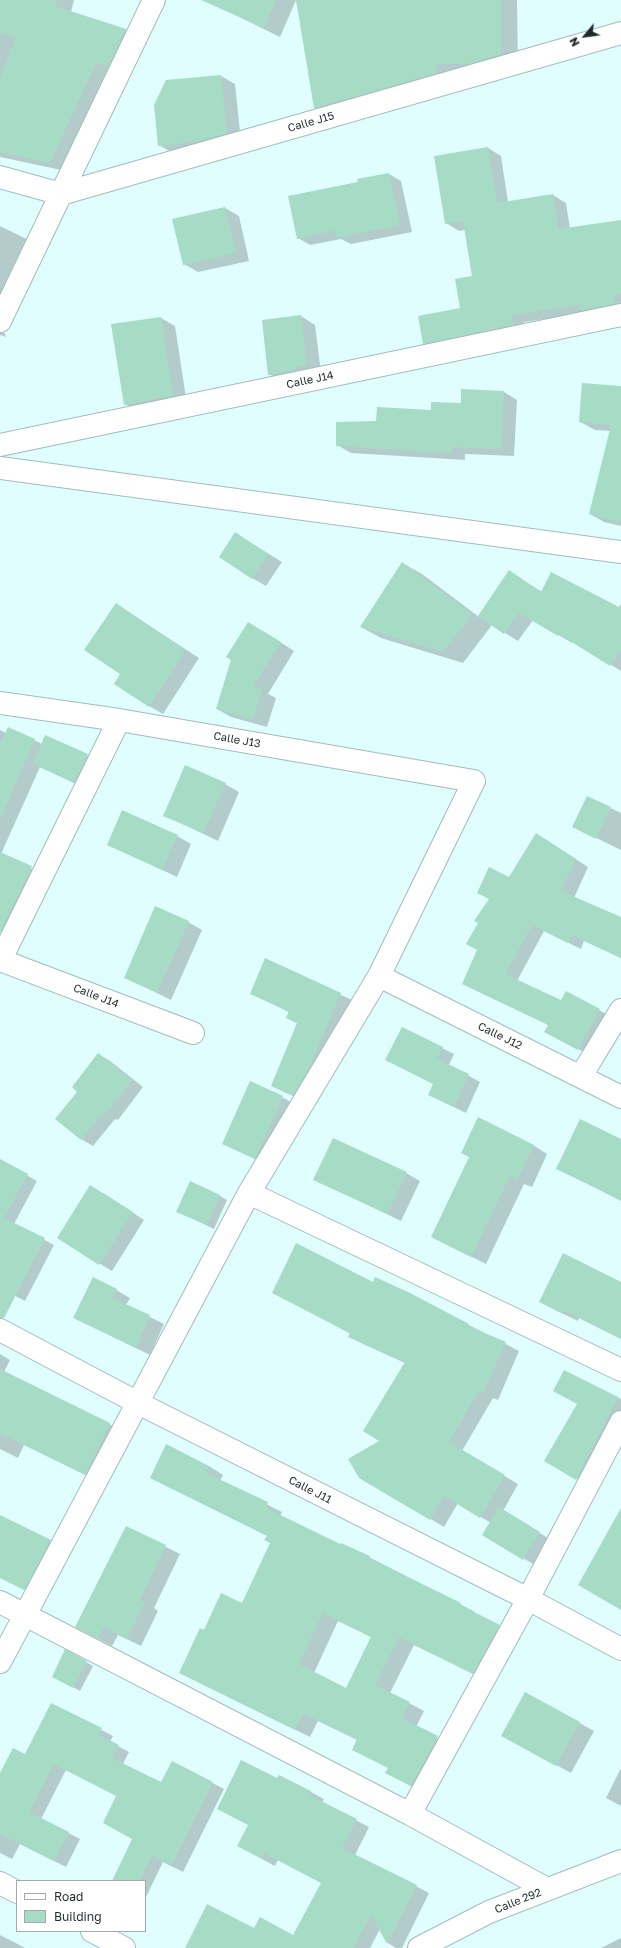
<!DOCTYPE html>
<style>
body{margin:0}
#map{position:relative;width:621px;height:1948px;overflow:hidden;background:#e1fefe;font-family:"Golos Text",sans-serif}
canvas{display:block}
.legend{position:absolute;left:16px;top:1880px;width:130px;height:52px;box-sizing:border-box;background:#fff;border:1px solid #a5a9a9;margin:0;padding:5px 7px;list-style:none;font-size:12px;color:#1f2929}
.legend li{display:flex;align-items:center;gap:8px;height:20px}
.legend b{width:20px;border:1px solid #a5a9a9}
.north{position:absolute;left:565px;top:16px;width:40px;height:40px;-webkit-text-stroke:3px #fff;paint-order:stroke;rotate:241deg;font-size:11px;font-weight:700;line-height:16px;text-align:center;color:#1f2929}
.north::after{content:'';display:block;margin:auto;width:14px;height:18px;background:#1f2929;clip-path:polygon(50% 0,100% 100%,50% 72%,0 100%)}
</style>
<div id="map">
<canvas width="621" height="1948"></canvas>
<ul class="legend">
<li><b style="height:5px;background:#fff"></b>Road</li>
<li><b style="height:11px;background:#a6dbc5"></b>Building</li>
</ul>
<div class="north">N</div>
</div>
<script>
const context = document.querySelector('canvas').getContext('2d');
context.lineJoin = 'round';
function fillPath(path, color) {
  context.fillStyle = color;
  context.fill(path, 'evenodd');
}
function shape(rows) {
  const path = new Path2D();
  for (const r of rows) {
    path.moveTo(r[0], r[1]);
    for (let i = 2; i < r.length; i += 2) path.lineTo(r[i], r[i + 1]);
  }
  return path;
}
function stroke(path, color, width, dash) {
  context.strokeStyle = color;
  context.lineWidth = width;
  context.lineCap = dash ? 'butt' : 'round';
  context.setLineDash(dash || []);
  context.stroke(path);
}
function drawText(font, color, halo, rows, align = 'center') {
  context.font = font + ' "Golos Text",sans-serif';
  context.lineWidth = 3;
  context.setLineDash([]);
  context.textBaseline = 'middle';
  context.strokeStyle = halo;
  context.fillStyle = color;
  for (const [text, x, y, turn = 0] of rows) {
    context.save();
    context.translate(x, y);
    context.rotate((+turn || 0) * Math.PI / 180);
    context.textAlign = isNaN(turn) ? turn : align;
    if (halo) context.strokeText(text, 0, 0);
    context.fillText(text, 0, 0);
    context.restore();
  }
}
const shadow = shape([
 [0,0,74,0,71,12,126,30,141,38,66,171,0,157],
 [227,0,296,0,280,37,223,9],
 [297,0,517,0,518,64,332,117,315,108],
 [221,76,235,84,241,141,173,153,159,145],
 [488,148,501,156,508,202,553,195,566,203,570,229,621,221,621,312,588,313,524,322,526,332,437,351,424,343,461,309,473,277,465,230,459,231,446,223],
 [389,174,401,181,412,232,351,244,341,239,310,245,298,238,359,183],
 [225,208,239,216,249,261,198,272,184,264],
 [0,226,37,244,5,325,4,332,6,337,0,335],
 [301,316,315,325,321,373,283,382,269,374],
 [161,318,175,326,187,404,139,412,125,404],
 [621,387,621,526,604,522,590,514,610,431,595,430,580,422],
 [504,392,517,400,514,456,465,454,465,460,351,453,337,445,377,422,432,412],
 [235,533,282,562,266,586,252,578],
 [402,563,422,574,479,617,510,572,542,592,618,608,621,604,621,671,573,641,572,643,533,620,518,641,492,625,463,663,381,638,361,627],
 [116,604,199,658,163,714,149,706],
 [263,631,294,651,268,694,276,698,267,727,231,717,217,709],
 [8,728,42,744,46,736,102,763,89,790,40,767,1,854,45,875,15,937,0,931,0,730,6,733],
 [225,784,239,792,218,841,164,815],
 [587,797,621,813,621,850,580,830],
 [177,836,191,844,177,877,108,844],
 [549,842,588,867,574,898,621,918,621,958,584,941,581,949,544,931,517,981,561,1001,599,1010,611,1017,591,1056,558,1038,549,1025,475,990,510,879],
 [188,922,202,930,171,1000,125,977],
 [266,960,354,1001,306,1102,272,1085,298,1024,287,1018,289,1012,251,994],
 [442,1048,454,1054,449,1065,480,1082,466,1113,441,1101,434,1084,387,1060],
 [98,1054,110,1061,143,1087,118,1120,115,1119,93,1146,81,1139,78,1092],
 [282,1097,296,1105,269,1166,224,1144],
 [621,1139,621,1201,557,1168],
 [533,1145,547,1154,532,1187,524,1184,486,1264,432,1237],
 [0,1160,37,1181,14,1224,54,1245,25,1301,0,1288],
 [406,1173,420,1181,401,1221,314,1179],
 [103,1193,144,1220,112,1271,58,1238],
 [220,1196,227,1200,214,1229,185,1215],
 [373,1284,469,1325,519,1351,498,1400,493,1398,462,1451,518,1484,503,1511,553,1541,538,1567,484,1535,491,1523,458,1503,444,1527,360,1477,381,1441,405,1363,363,1344,350,1336,351,1334,273,1293],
 [116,1290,130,1298,126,1305,164,1324,150,1355,89,1325],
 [621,1292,621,1339,579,1318,578,1321,555,1310],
 [0,1354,10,1360,4,1372,123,1431,99,1481,24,1445,18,1458,0,1449],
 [565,1371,621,1399,621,1419,588,1485,545,1460,578,1404],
 [209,1466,223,1475,220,1481,282,1512,280,1516,340,1546,369,1557,460,1604,475,1612,474,1614,514,1634,488,1681,414,1645,390,1693,424,1711,416,1727,452,1746,426,1794,386,1773,389,1768,353,1750,357,1740,318,1721,310,1737,180,1673,242,1604,271,1543,268,1536,151,1478],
 [338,1621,371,1637,346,1689,314,1673],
 [0,1516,64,1549,39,1597,0,1577],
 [127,1527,180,1554,154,1608,158,1611,141,1646,118,1635,112,1646,91,1635],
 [86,1662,93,1666,80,1691,60,1680],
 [525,1693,594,1731,571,1773,517,1744],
 [51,1704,113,1736,110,1742,129,1752,123,1764,161,1784,172,1762,224,1789,183,1872,163,1862,145,1899,145,1881,113,1881,134,1839,117,1796,66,1770,41,1819,80,1839,66,1867,20,1844,12,1859,0,1853,0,1784,25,1756],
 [621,1768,621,1806,606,1798],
 [279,1776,311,1792,324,1799,322,1803,369,1827,355,1855,429,1893,402,1948,396,1948,388,1943,380,1929,370,1948,200,1948,255,1929,294,1936,322,1883,278,1860,275,1866,251,1853],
 [0,1935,14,1942,25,1948,0,1948],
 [621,1938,621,1948,601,1948]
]);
const building = shape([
 [0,0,56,0,55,6,126,29,108,67,96,63,50,163,0,152,0,79,16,37,0,32],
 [201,0,276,0,264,28],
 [296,0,501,0,501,54,468,64,435,64,437,73,314,108],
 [221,75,227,133,200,141,158,146,154,105,166,80],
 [488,147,497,203,553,194,558,229,621,220,621,294,613,296,614,304,581,310,580,305,511,315,513,325,423,344,418,316,460,308,455,279,472,276,463,221,445,224,434,156],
 [389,173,400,225,337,238,336,230,297,239,288,196,358,182,357,179],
 [225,207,236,253,183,265,172,219],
 [301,315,307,366,296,367,296,370,268,375,262,320],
 [161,317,173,396,124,405,111,324],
 [582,383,621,386,621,522,589,514,611,425,579,422],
 [461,389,504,391,501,449,452,447,452,453,336,446,336,422,376,421,377,407,431,410,431,402,461,403],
 [235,532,268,554,252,579,219,557],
 [402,562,472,614,443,652,360,627],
 [509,570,541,592,551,572,621,608,621,650,610,666,559,634,558,636,519,613,504,634,478,616],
 [116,603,185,650,149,707,114,684,120,674,84,650],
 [248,622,281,642,253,686,262,689,253,720,216,709,231,660,226,657],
 [8,727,35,739,0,819,0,744],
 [45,735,88,754,74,783,33,764],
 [185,765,226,783,203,833,163,816],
 [587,796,611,807,596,839,572,827],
 [122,810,178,835,162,870,107,845],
 [536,833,576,859,561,891,621,917,621,958,572,935,568,943,532,925,505,974,561,1000,566,991,600,1009,578,1050,544,1032,548,1025,462,984,477,950,466,944,478,923,474,921,489,899,477,893,489,867,509,877],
 [0,852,32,866,0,933],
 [155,906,189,921,157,993,124,978],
 [265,958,341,993,308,1070,293,1096,271,1086,297,1023,286,1018,289,1011,250,994],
 [402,1027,443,1047,437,1059,469,1074,454,1107,428,1095,433,1084,385,1060],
 [98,1053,132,1080,106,1114,103,1112,81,1140,55,1119,77,1092,72,1087],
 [250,1081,283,1096,255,1159,222,1144],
 [478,1117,534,1145,517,1180,510,1176,471,1257,431,1237,469,1157,461,1153],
 [580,1119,621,1139,621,1200,556,1169],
 [333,1138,407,1172,387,1214,313,1180],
 [0,1159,28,1174,4,1218,45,1238,4,1318,0,1318],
 [190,1181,220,1195,207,1225,176,1212],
 [90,1185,133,1212,99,1265,57,1238],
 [296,1243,373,1282,375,1277,410,1293,469,1324,468,1326,506,1342,483,1393,478,1391,449,1442,505,1475,480,1518,444,1496,430,1520,359,1478,348,1459,379,1441,363,1431,405,1362,348,1337,350,1333,272,1293],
 [563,1253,621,1282,621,1339,565,1311,563,1314,539,1302],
 [93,1277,117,1289,112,1298,150,1315,136,1348,73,1318],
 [0,1369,110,1423,85,1475,0,1433],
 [564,1370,618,1397,576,1480,544,1461,577,1404,553,1391],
 [166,1444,209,1466,206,1473,268,1502,266,1508,340,1544,341,1543,370,1556,369,1558,461,1603,460,1605,500,1625,473,1674,399,1637,375,1685,410,1702,402,1718,438,1736,411,1786,385,1773,388,1768,352,1750,357,1739,303,1713,295,1730,179,1673,200,1628,204,1630,221,1593,242,1603,270,1543,264,1540,267,1536,150,1478],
 [323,1613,371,1637,346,1688,299,1664],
 [499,1507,540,1532,523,1560,482,1535],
 [621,1508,621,1610,578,1585],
 [0,1515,51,1540,24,1590,0,1578],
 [126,1526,166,1545,140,1600,145,1602,127,1639,104,1627,98,1639,75,1627],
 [65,1649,87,1661,73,1688,52,1677],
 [525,1692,580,1722,556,1766,501,1736],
 [51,1703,102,1728,99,1735,119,1745,112,1758,161,1782,172,1761,213,1782,171,1866,152,1856,139,1881,112,1881,132,1839,103,1823,116,1796,54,1764,29,1812,69,1832,54,1861,0,1834,0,1773,13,1748,25,1754],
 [241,1760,277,1778,279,1775,311,1791,309,1795,357,1819,342,1848,417,1885,387,1944,371,1915,353,1948,185,1948,207,1904,254,1928,260,1917,293,1935,321,1883,264,1853,262,1859,237,1846,248,1825,217,1809]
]);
const street = shape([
 [0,177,61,194,621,33],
 [0,321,154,0],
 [0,445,621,315],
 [0,468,621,552],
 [0,703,119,720,474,781,379,976,249,1193,0,1662],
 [0,960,193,1033],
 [0,961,119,720],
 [379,976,621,1097],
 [581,1076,621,1010],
 [249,1193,621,1370],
 [0,1330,138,1403,528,1599,621,1649],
 [0,1602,410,1814,547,1889],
 [410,1814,528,1599,621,1422],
 [0,1883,17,1892],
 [92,1931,124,1948],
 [419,1948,489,1912,621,1861]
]);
const streetNames = [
 ["Calle J15",311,122,-16],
 ["Calle J14",310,380,-12],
 ["Calle J13",237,740,10],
 ["Calle J14",96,996,21],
 ["Calle J12",500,1036,26],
 ["Calle J11",310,1490,27],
 ["Calle 292",518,1901,-22]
];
fillPath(shadow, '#0003');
fillPath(building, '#a6dbc5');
stroke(street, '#a1bcbc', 24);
stroke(street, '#fff', 22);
drawText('11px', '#1f2929', '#fff', streetNames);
</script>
